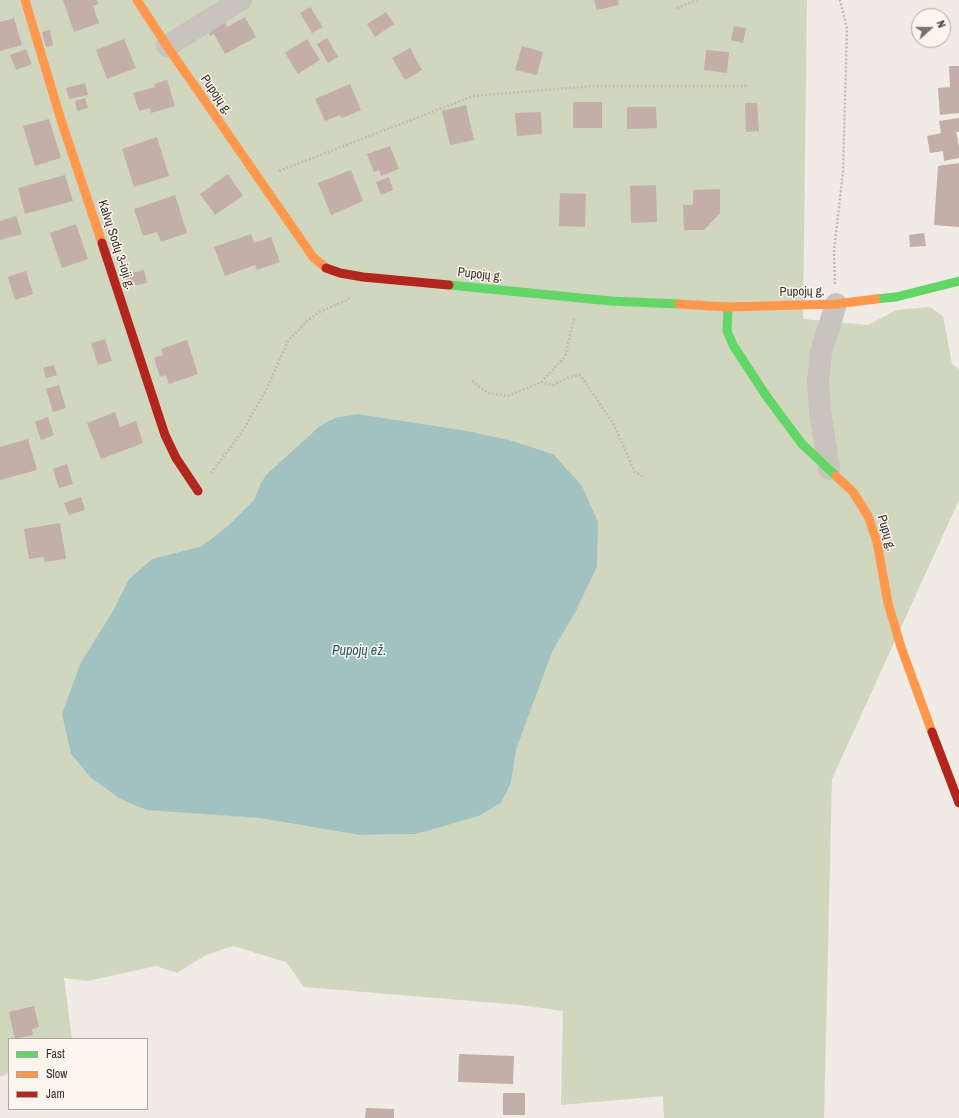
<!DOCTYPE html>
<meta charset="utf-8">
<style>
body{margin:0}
#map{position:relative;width:959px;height:1118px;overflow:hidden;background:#f0ebe5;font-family:"Archivo Narrow",sans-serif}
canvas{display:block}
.legend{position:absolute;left:8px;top:1038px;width:140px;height:72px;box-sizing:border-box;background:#fbf5ee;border:1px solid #aea6a0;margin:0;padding:5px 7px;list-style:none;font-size:12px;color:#3b302b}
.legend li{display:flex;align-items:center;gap:8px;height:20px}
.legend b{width:20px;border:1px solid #aea6a0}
.north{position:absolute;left:911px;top:8px;width:40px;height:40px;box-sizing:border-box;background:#fbf5ee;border:1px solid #aea6a0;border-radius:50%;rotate:69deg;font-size:11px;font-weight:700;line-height:16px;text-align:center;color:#3b302b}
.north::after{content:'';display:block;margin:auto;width:14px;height:18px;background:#7a716c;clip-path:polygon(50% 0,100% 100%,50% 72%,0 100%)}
</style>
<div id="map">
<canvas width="959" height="1118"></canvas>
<ul class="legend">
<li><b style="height:5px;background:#63d668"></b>Fast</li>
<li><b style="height:5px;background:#ff974d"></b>Slow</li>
<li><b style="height:5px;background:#b3261e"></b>Jam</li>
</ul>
<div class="north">N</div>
</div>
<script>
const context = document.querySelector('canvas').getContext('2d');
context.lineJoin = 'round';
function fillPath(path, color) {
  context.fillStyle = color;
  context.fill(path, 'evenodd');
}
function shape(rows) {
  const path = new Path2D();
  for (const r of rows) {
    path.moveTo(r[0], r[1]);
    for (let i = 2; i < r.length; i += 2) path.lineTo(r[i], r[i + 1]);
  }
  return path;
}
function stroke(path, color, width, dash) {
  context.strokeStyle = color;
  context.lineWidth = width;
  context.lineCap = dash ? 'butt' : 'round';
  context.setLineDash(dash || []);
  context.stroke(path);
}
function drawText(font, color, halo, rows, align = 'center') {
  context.font = font + ' "Archivo Narrow",sans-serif';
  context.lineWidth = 3;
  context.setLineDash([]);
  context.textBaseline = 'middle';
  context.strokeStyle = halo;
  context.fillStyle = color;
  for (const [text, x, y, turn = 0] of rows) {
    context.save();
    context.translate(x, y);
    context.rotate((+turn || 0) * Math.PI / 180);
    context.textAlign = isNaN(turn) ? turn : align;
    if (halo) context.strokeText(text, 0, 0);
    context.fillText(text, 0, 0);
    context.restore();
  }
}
const green = shape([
 [0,0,807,0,803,319,868,325,897,310,930,307,943,316,952,364,959,369,959,500,832,779,824,1118,664,1118,663,1096,561,1105,563,1011,520,1005,304,987,286,962,233,946,206,955,177,973,156,966,88,981,64,978,72,1039,9,1039,9,1073,0,1077],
 [358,414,468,431,513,441,553,454,597,567,575,613,553,650,516,750,511,783,501,803,479,816,417,834,359,835,259,818,147,809,120,799,90,777,71,754,112,613,129,579,152,559,202,546,229,525,254,500,260,485]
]);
const water = shape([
 [358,414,468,431,513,441,553,454,582,486,598,522,597,567,575,613,553,650,516,750,511,783,501,803,479,816,417,834,359,835,259,818,147,810,120,799,90,777,71,754,62,714,81,662,112,613,129,579,152,559,202,546,229,525,254,500,260,485,266,475,320,426,335,418]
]);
const building = shape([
 [63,0,97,0,98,4,93,6,99,23,74,32],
 [594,0,618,0,619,5,597,10],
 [310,7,323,27,312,33,300,13],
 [386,12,394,24,375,37,367,24],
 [222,17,227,27,245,17,256,37,225,54,214,34,210,36,204,26],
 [14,18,22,45,0,51,0,22],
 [734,26,746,28,743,43,731,40],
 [50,30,53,45,46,47,42,32],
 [327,38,338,57,328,63,317,44],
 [124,39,136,68,107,79,96,50],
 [307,39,320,60,298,74,285,53],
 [522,46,543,52,537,75,515,70],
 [410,48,422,70,405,80,392,58],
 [26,49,32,64,16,70,10,55],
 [706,50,729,52,727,73,704,70],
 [949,66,959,66,959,113,940,115,938,88,950,87],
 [167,80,175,106,151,113,150,108,139,111,133,93,155,87,154,84],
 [85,83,88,95,69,99,66,88],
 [350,84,361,110,342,118,340,115,325,121,315,99],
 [85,98,88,108,77,111,75,101],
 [573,102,602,102,602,128,573,128],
 [745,103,757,103,759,131,746,132],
 [466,105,474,140,450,145,442,111],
 [627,107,656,107,657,128,627,129],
 [541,112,542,134,517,136,515,113],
 [959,118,959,132,956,132,959,146,959,158,944,161,943,151,930,153,927,136,941,133,939,121],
 [49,119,61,158,35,166,23,126],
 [157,137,169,176,134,187,122,149],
 [390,146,399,169,381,176,379,170,374,172,367,154],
 [959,163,959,227,934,225,938,166],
 [351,170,363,201,331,215,318,183],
 [228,174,243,196,215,215,200,194],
 [65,175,73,201,25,214,18,188],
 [389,177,393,190,381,195,376,182],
 [656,185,657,222,631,223,630,186],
 [720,189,720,213,704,230,684,230,683,205,693,205,693,190],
 [560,193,586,194,585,227,559,226],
 [175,195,187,233,161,242,157,232,143,236,134,209],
 [16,216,22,234,0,240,0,221],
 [76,224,88,259,62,268,50,233],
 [924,233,926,246,910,247,909,235],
 [251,234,254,243,271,237,280,262,257,270,255,265,225,276,214,247],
 [144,270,147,283,128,287,126,274],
 [26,271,33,294,15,300,8,277],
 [105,339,112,361,98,365,91,343],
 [187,340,198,374,169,384,166,375,160,377,154,358,163,355,161,349],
 [54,365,57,375,46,378,43,368],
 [59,385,66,408,53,412,46,389],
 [115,412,120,427,136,421,143,443,101,459,87,423],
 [48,417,54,435,41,440,35,422],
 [28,439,37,470,0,480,0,447],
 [67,464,73,484,59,488,53,469],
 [81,497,85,510,69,515,64,503],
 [60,523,66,559,44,562,44,557,29,559,24,529],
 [34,1006,39,1027,32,1029,33,1035,15,1039,9,1012],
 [459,1054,514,1056,513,1084,458,1082],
 [503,1093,525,1093,525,1115,503,1115],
 [366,1108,394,1109,394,1118,365,1118]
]);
const path = shape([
 [677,8,697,0],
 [279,171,473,96,593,86,748,86],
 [835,284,834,251,843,172,847,29,840,0],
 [472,381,488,393,508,396,541,382,565,357,574,318],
 [541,382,553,385,568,378,580,375,613,423,635,472,644,477],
 [211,473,242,432,267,388,288,341,308,320,321,311,347,300,351,296]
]);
const street = shape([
 [167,46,241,0],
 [829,469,820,411,818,381,821,352,836,304]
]);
const fast = shape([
 [449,285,611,301,679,304],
 [876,299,896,297,959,281],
 [728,307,727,331,733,345,767,397,802,444,836,476]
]);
const slow = shape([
 [25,0,61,120,102,243],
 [137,0,167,46,313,257,326,268],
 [679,304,728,307,836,304,876,299],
 [836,476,853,492,868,516,877,542,888,603,901,647,932,732]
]);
const jam = shape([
 [102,243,165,435,176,458,198,491],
 [326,268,340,273,363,277,449,285],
 [932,732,959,803]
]);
const streetNames = [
 ["Pupojų g.",216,95,55],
 ["Kalvų Sodų 3-ioji g.",116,245,72],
 ["Pupojų g.",480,275,6],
 ["Pupojų g.",802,292,-1],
 ["Pupų g.",886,533,74]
];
const waterNames = [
 ["Pupojų ež.",359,651]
];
fillPath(green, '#d1d6bf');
fillPath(water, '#a1c2c1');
fillPath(building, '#c3afa7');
stroke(path, '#c2bbb6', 2.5, [2, 2]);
stroke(street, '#c9c3be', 22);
stroke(fast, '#63d668', 9);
stroke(slow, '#ff974d', 9);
stroke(jam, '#b3261e', 9);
drawText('13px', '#3b302b', '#fbf5ee', streetNames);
drawText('italic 14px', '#1f5a5e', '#fbf5ee', waterNames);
</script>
